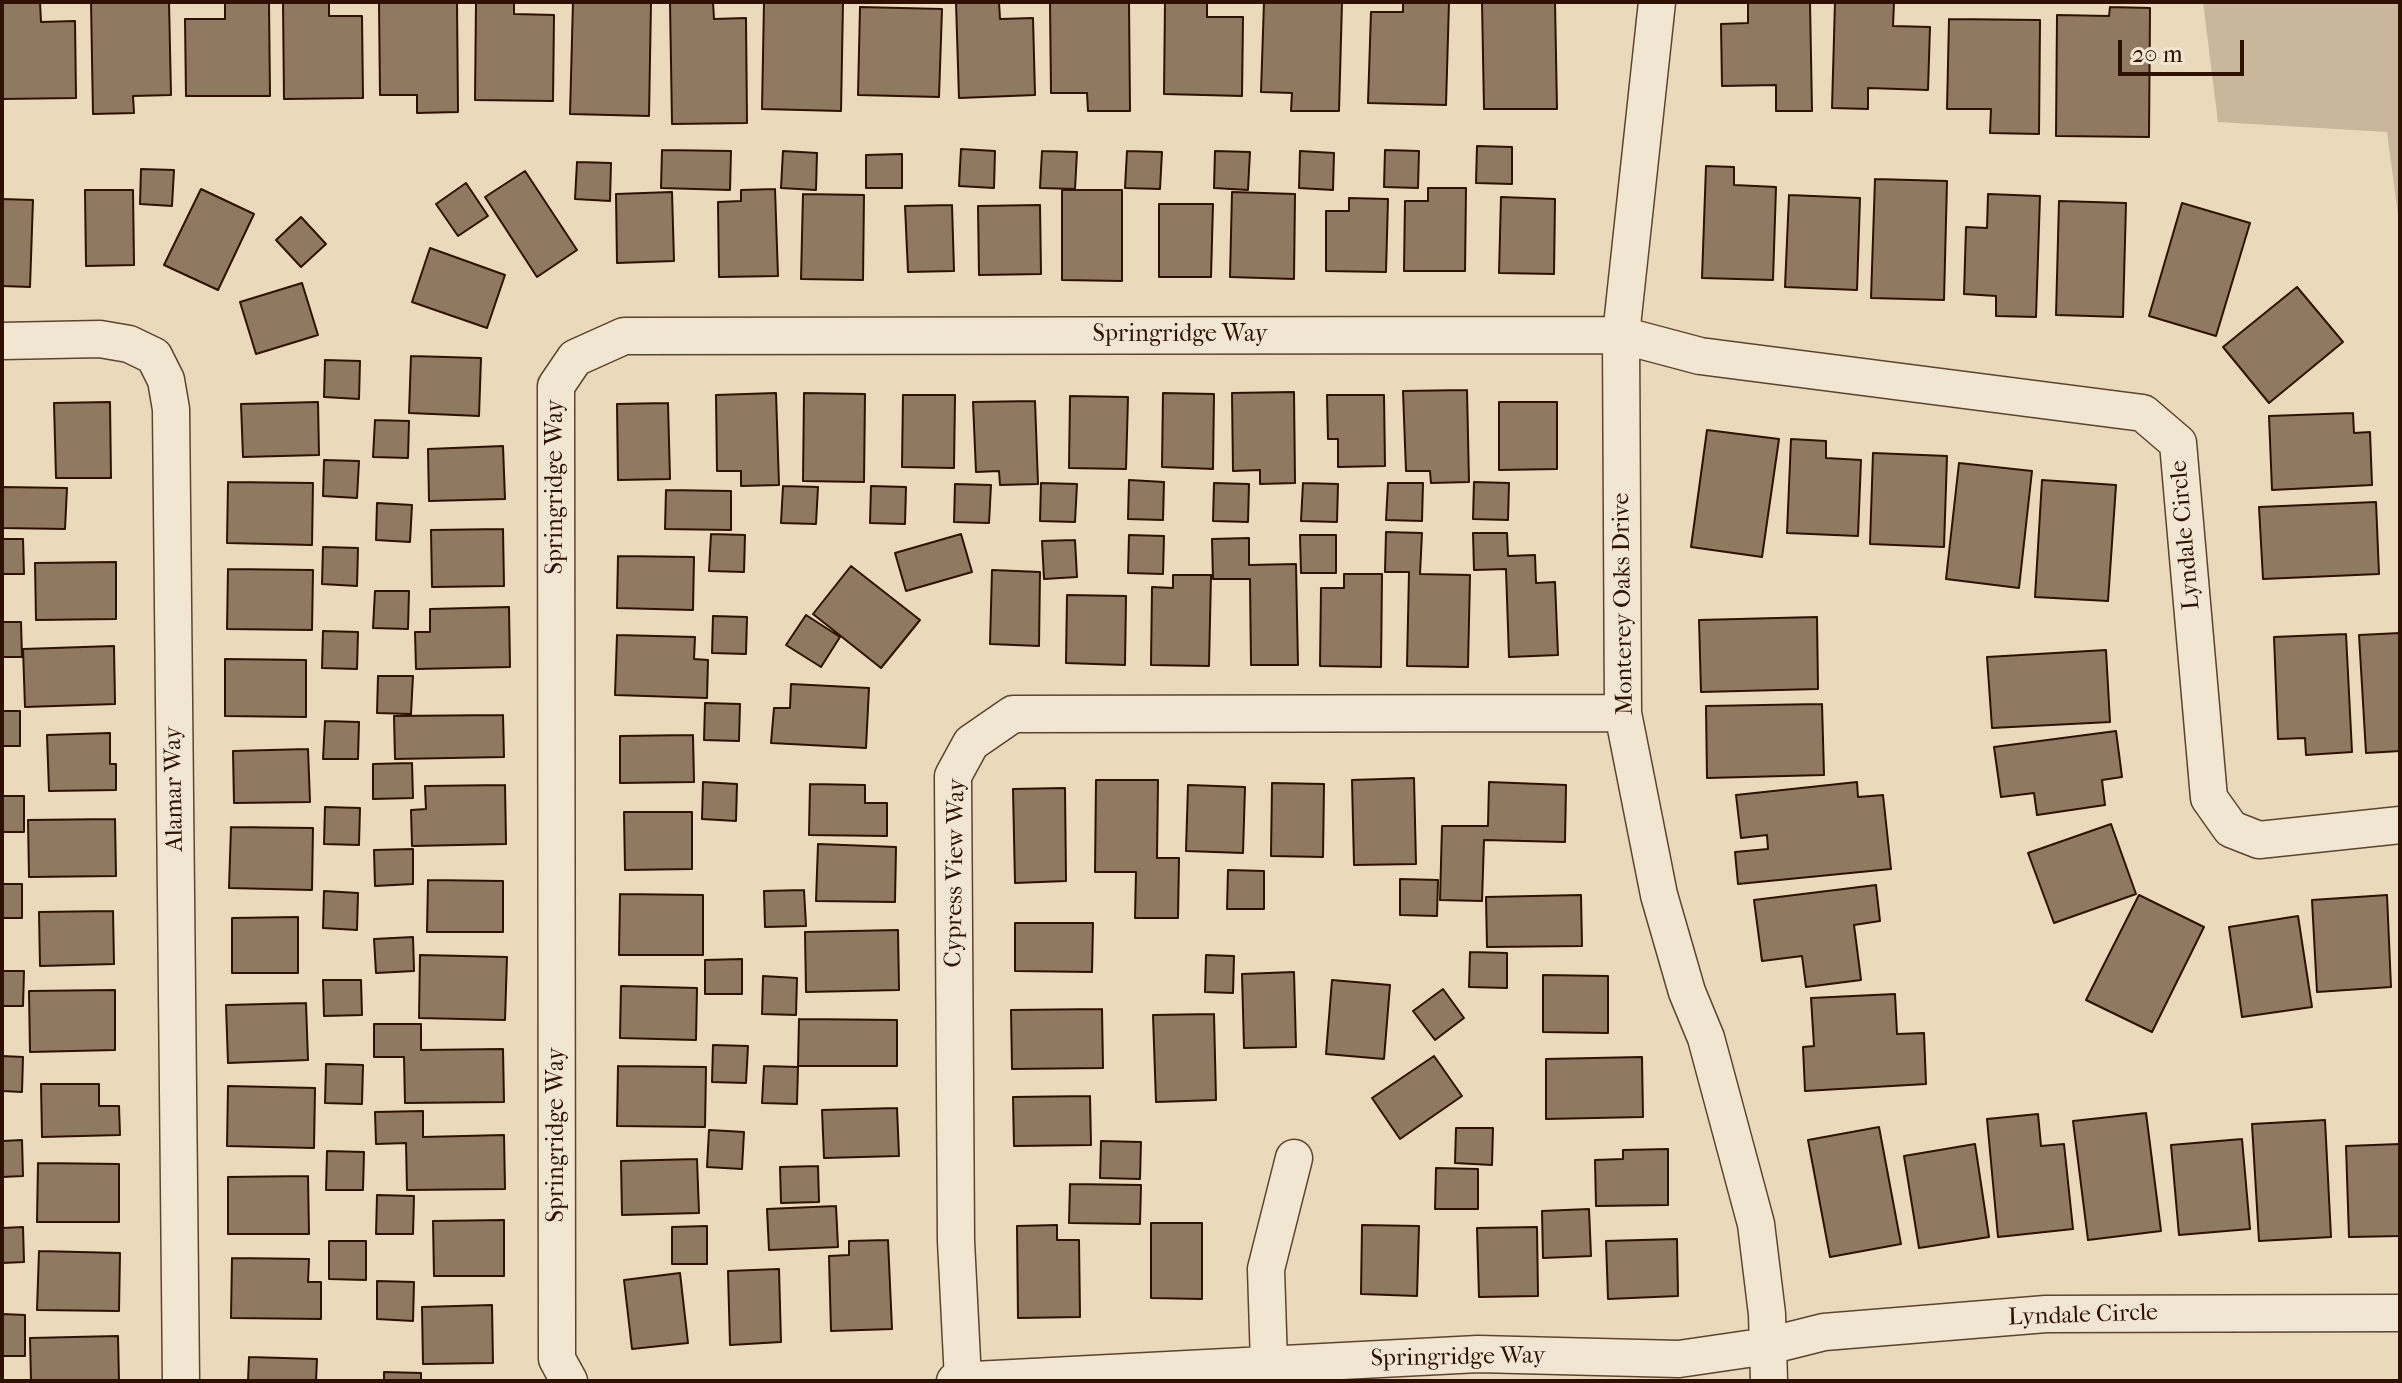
<!DOCTYPE html>
<style>
body{margin:0}
#map{position:relative;width:2402px;height:1383px;overflow:hidden;background:#ead9ba;font-family:"IM FELL French Canon",serif}
canvas{display:block}
.frame{position:absolute;inset:0;border:4px solid #2f1101;pointer-events:none}
.scale{position:absolute;left:2118px;top:40px;width:126px;height:36px;box-sizing:border-box;border:4px solid #2f1101;border-top:0;padding-left:10px;font-size:24px;line-height:28px;white-space:nowrap;color:#2f1101;-webkit-text-stroke:6px #f1e6d2;paint-order:stroke}
</style>
<div id="map">
<canvas width="2402" height="1383"></canvas>
<div class="frame"></div>
<div class="scale">20 m</div>
</div>
<script>
const context = document.querySelector('canvas').getContext('2d');
context.lineJoin = 'round';
function fillPath(path, color) {
  context.fillStyle = color;
  context.fill(path, 'evenodd');
}
function shape(rows) {
  const path = new Path2D();
  for (const r of rows) {
    path.moveTo(r[0], r[1]);
    for (let i = 2; i < r.length; i += 2) path.lineTo(r[i], r[i + 1]);
  }
  return path;
}
function stroke(path, color, width, dash) {
  context.strokeStyle = color;
  context.lineWidth = width;
  context.lineCap = dash ? 'butt' : 'round';
  context.setLineDash(dash || []);
  context.stroke(path);
}
function drawText(font, color, halo, rows, align = 'center') {
  context.font = font + ' "IM FELL French Canon",serif';
  context.lineWidth = 6;
  context.setLineDash([]);
  context.textBaseline = 'middle';
  context.strokeStyle = halo;
  context.fillStyle = color;
  for (const [text, x, y, turn = 0] of rows) {
    context.save();
    context.translate(x, y);
    context.rotate((+turn || 0) * Math.PI / 180);
    context.textAlign = isNaN(turn) ? turn : align;
    if (halo) context.strokeText(text, 0, 0);
    context.fillText(text, 0, 0);
    context.restore();
  }
}
const green = shape([
 [2203,2,2400,2,2400,230,2387,132,2218,122]
]);
const building = shape([
 [2,2,40,2,41,22,75,21,76,98,2,99,2,2],
 [91,2,169,2,171,95,133,96,134,113,93,114,91,2],
 [225,2,269,2,270,96,186,96,185,19,225,19,225,2],
 [283,2,329,2,329,16,362,16,363,98,284,99,283,2],
 [379,2,457,2,458,112,417,113,417,95,380,95,379,2],
 [476,2,514,2,514,14,554,15,553,101,475,100,476,2],
 [573,2,651,2,649,116,570,114,573,2],
 [670,2,713,2,714,19,746,18,747,123,672,124,670,2],
 [764,2,843,2,841,111,762,109,764,2],
 [956,2,999,2,1000,19,1033,18,1035,95,959,98,956,2],
 [1050,2,1129,2,1130,111,1088,111,1087,93,1051,93,1050,2],
 [1165,2,1207,2,1207,17,1243,17,1242,96,1164,94,1165,2],
 [1264,2,1342,2,1339,111,1291,111,1292,93,1261,92,1264,2],
 [1403,2,1449,2,1446,105,1368,103,1371,12,1403,12,1403,2],
 [1482,2,1555,2,1557,109,1484,109,1482,2],
 [1748,2,1810,2,1812,111,1776,111,1776,85,1722,86,1721,24,1748,23,1748,2],
 [1835,2,1894,2,1893,26,1930,27,1928,90,1868,88,1868,109,1832,108,1835,2],
 [860,7,942,9,939,97,858,95,860,7],
 [2110,7,2150,8,2149,137,2056,136,2057,15,2109,16,2110,7],
 [1949,19,2040,20,2039,134,1990,133,1991,109,1947,109,1949,19],
 [1477,146,1512,147,1512,184,1476,183,1477,146],
 [961,149,995,151,994,188,959,186,961,149],
 [662,150,731,151,730,190,661,188,662,150],
 [1385,150,1419,151,1418,188,1384,187,1385,150],
 [783,151,817,153,816,190,781,188,783,151],
 [1042,151,1077,152,1075,189,1040,188,1042,151],
 [1127,151,1162,152,1160,189,1125,188,1127,151],
 [1215,151,1250,152,1248,190,1214,188,1215,151],
 [1300,151,1334,153,1333,190,1299,188,1300,151],
 [902,154,902,188,866,188,866,155,902,154],
 [577,162,611,163,610,201,575,199,577,162],
 [1706,166,1734,167,1734,185,1776,187,1773,280,1702,278,1706,166],
 [141,169,174,170,172,206,140,204,141,169],
 [525,171,577,250,537,277,485,197,525,171],
 [1875,179,1947,181,1944,300,1871,298,1875,179],
 [466,183,488,216,458,236,436,204,466,183],
 [1428,188,1466,188,1465,271,1404,271,1405,201,1428,201,1428,188],
 [201,189,254,214,218,290,164,265,201,189],
 [775,189,778,276,719,277,718,202,741,201,741,190,775,189],
 [85,190,133,190,134,265,86,266,85,190],
 [1062,190,1122,190,1122,281,1062,280,1062,190],
 [672,192,674,261,617,263,616,194,672,192],
 [1232,192,1295,194,1294,279,1230,277,1232,192],
 [803,194,864,195,863,280,801,279,803,194],
 [1988,194,2040,196,2036,317,1996,316,1996,296,1964,294,1966,227,1987,228,1988,194],
 [1789,195,1860,198,1857,290,1785,287,1789,195],
 [1501,197,1555,199,1554,274,1499,273,1501,197],
 [1349,198,1388,199,1386,272,1326,271,1326,211,1349,211,1349,198],
 [2,199,33,200,30,287,2,286,2,199],
 [2059,201,2126,203,2123,317,2056,315,2059,201],
 [2182,203,2250,223,2216,336,2149,316,2182,203],
 [1159,204,1213,204,1211,277,1159,277,1159,204],
 [952,205,954,271,908,272,905,206,952,205],
 [1040,205,1041,274,979,275,978,206,1040,205],
 [301,217,326,244,301,267,276,240,301,217],
 [430,248,505,275,487,328,412,302,430,248],
 [302,283,318,335,256,354,240,302,302,283],
 [2297,287,2343,342,2269,403,2223,347,2297,287],
 [411,356,481,358,479,416,409,413,411,356],
 [325,360,360,361,359,399,324,397,325,360],
 [1467,390,1469,482,1431,483,1430,471,1406,471,1403,391,1467,390],
 [1294,392,1295,483,1260,484,1260,470,1233,471,1232,393,1294,392],
 [776,393,779,485,741,486,741,471,717,471,716,395,776,393],
 [804,393,865,394,864,482,803,481,804,393],
 [1163,393,1214,394,1213,469,1162,467,1163,393],
 [903,395,955,395,954,468,902,467,903,395],
 [1327,395,1384,395,1385,466,1338,467,1338,439,1328,439,1327,395],
 [1070,396,1128,397,1126,469,1069,468,1070,396],
 [1035,401,1038,484,1000,485,999,471,976,472,973,402,1035,401],
 [110,402,111,478,56,478,54,403,110,402],
 [318,402,319,455,243,457,241,404,318,402],
 [1499,402,1557,402,1557,469,1499,470,1499,402],
 [668,403,670,479,618,480,617,404,668,403],
 [2353,413,2354,433,2370,432,2372,485,2272,490,2269,416,2353,413],
 [375,420,409,421,408,458,373,457,375,420],
 [1707,430,1779,439,1762,557,1691,547,1707,430],
 [1791,439,1826,441,1826,458,1861,460,1858,536,1787,533,1791,439],
 [503,446,505,499,429,501,428,449,503,446],
 [1873,453,1947,456,1944,547,1870,544,1873,453],
 [324,460,359,461,357,498,323,496,324,460],
 [1959,463,2032,471,2019,588,1946,579,1959,463],
 [1129,480,1164,482,1163,520,1128,519,1129,480],
 [2042,480,2116,485,2108,601,2035,597,2042,480],
 [228,482,313,483,312,545,227,543,228,482],
 [1474,482,1509,483,1508,520,1473,519,1474,482],
 [1041,483,1077,484,1075,522,1040,521,1041,483],
 [1214,483,1249,484,1248,522,1213,521,1214,483],
 [1303,483,1338,484,1337,522,1301,521,1303,483],
 [1388,483,1423,483,1422,521,1386,520,1388,483],
 [955,484,991,485,989,523,954,522,955,484],
 [783,486,818,487,816,524,781,523,783,486],
 [871,486,906,487,905,524,870,523,871,486],
 [2,487,67,488,65,529,2,528,2,487],
 [666,490,731,491,731,530,665,529,666,490],
 [2376,502,2379,574,2263,579,2259,507,2376,502],
 [377,503,412,505,410,542,376,540,377,503],
 [503,529,504,586,432,587,431,530,503,529],
 [1386,532,1422,533,1420,574,1470,575,1468,667,1407,666,1409,572,1385,572,1386,532],
 [1473,533,1507,533,1508,556,1535,555,1536,583,1555,582,1558,655,1509,657,1506,569,1474,570,1473,533],
 [711,534,745,535,744,572,709,571,711,534],
 [961,534,972,572,906,591,895,553,961,534],
 [1129,535,1164,536,1163,574,1128,573,1129,535],
 [1300,535,1336,535,1336,573,1301,573,1300,535],
 [1249,538,1249,565,1296,564,1298,665,1251,665,1250,579,1213,579,1212,539,1249,538],
 [2,539,23,539,24,574,2,574,2,539],
 [1075,540,1077,577,1044,579,1042,541,1075,540],
 [323,547,358,548,357,586,322,584,323,547],
 [618,556,694,557,693,610,617,608,618,556],
 [116,562,116,619,36,620,35,563,116,562],
 [851,566,920,620,881,668,813,614,851,566],
 [228,569,313,570,312,630,227,629,228,569],
 [992,570,1040,572,1039,646,990,644,992,570],
 [1344,574,1382,574,1381,667,1320,666,1321,588,1344,588,1344,574],
 [1173,575,1211,575,1209,666,1151,665,1152,587,1173,588,1173,575],
 [375,591,409,591,408,629,373,628,375,591],
 [1067,595,1126,596,1125,665,1066,663,1067,595],
 [509,607,510,667,416,669,415,632,430,632,430,609,509,607],
 [806,615,840,637,821,667,786,645,806,615],
 [713,616,747,617,746,654,712,653,713,616],
 [1817,617,1818,689,1701,692,1699,620,1817,617],
 [2,622,21,622,22,657,2,657,2,622],
 [323,631,358,632,357,669,322,668,323,631],
 [2400,633,2400,751,2366,753,2359,635,2400,633],
 [2346,634,2352,752,2306,755,2305,738,2278,739,2274,637,2346,634],
 [617,635,695,637,694,659,708,660,707,698,615,695,617,635],
 [114,646,115,704,25,707,23,649,114,646],
 [2106,650,2110,722,1992,728,1987,657,2106,650],
 [225,659,306,660,306,717,225,716,225,659],
 [378,676,413,676,411,714,377,713,378,676],
 [791,684,869,688,866,748,771,743,774,708,790,708,791,684],
 [705,703,740,704,739,741,704,740,705,703],
 [1822,704,1824,775,1707,778,1706,706,1822,704],
 [2,711,20,711,20,746,2,746,2,711],
 [503,715,504,757,395,759,394,716,503,715],
 [325,721,359,722,358,759,323,759,325,721],
 [2116,731,2122,777,2102,780,2105,805,2037,815,2034,793,2001,797,1994,747,2116,731],
 [110,733,110,764,116,764,116,790,49,791,47,735,110,733],
 [693,735,694,782,620,783,620,736,693,735],
 [308,749,310,802,234,803,233,751,308,749],
 [412,763,413,798,373,799,373,764,412,763],
 [1414,778,1416,864,1354,865,1352,780,1414,778],
 [1096,780,1158,780,1157,858,1179,858,1178,918,1135,918,1136,872,1095,872,1096,780],
 [703,782,737,784,736,821,702,819,703,782],
 [1489,782,1566,785,1565,842,1484,840,1482,901,1440,900,1442,826,1488,826,1489,782],
 [1857,782,1858,797,1883,795,1891,869,1738,884,1735,852,1768,849,1767,835,1741,838,1736,795,1857,782],
 [1272,783,1324,784,1323,857,1271,856,1272,783],
 [810,784,865,785,865,803,887,803,887,836,809,835,810,784],
 [505,785,506,844,412,846,411,810,426,809,425,786,505,785],
 [1188,785,1245,787,1243,853,1186,851,1188,785],
 [1065,788,1066,881,1015,883,1013,789,1065,788],
 [2,796,24,796,24,832,2,832,2,796],
 [325,807,360,808,359,845,324,844,325,807],
 [624,812,692,812,692,869,625,870,624,812],
 [115,819,116,876,29,877,28,820,115,819],
 [2111,824,2136,894,2054,923,2028,853,2111,824],
 [231,827,313,828,312,890,229,888,231,827],
 [818,844,896,847,895,902,816,901,818,844],
 [413,849,413,884,375,886,374,850,413,849],
 [1228,870,1264,871,1264,909,1227,909,1228,870],
 [1400,879,1438,880,1437,916,1400,915,1400,879],
 [428,880,503,881,503,932,427,932,428,880],
 [2,884,22,884,22,918,2,918,2,884],
 [1876,885,1880,921,1854,925,1861,980,1806,987,1802,956,1762,961,1754,900,1876,885],
 [804,890,806,926,765,927,764,891,804,890],
 [324,891,358,893,357,930,323,928,324,891],
 [620,894,703,895,703,955,619,955,620,894],
 [1581,895,1582,946,1487,947,1486,897,1581,895],
 [2139,895,2204,927,2152,1032,2086,1000,2139,895],
 [2387,895,2391,987,2317,992,2312,900,2387,895],
 [113,911,114,964,40,966,39,912,113,911],
 [2298,916,2312,1007,2242,1017,2229,927,2298,916],
 [298,917,298,973,232,973,232,918,298,917],
 [1015,923,1093,923,1092,972,1015,971,1015,923],
 [898,930,899,990,806,992,805,932,898,930],
 [413,937,414,971,376,973,374,939,413,937],
 [1470,952,1507,953,1507,988,1469,987,1470,952],
 [420,955,507,957,505,1020,419,1018,420,955],
 [1206,955,1234,956,1233,993,1205,992,1206,955],
 [742,959,742,994,705,994,705,960,742,959],
 [2,971,24,971,23,1006,2,1006,2,971],
 [1294,972,1296,1047,1244,1048,1242,974,1294,972],
 [1543,975,1608,976,1608,1033,1543,1032,1543,975],
 [763,976,797,978,796,1015,762,1014,763,976],
 [323,980,361,980,362,1015,324,1016,323,980],
 [1332,980,1390,985,1384,1059,1326,1054,1332,980],
 [621,986,697,988,696,1040,620,1038,621,986],
 [1443,989,1464,1018,1435,1040,1413,1011,1443,989],
 [115,990,115,1050,30,1052,29,991,115,990],
 [1895,994,1897,1034,1924,1033,1926,1084,1805,1091,1803,1047,1814,1046,1811,998,1895,994],
 [306,1003,308,1060,228,1063,226,1005,306,1003],
 [1102,1009,1103,1068,1012,1069,1011,1010,1102,1009],
 [1214,1014,1216,1100,1156,1102,1153,1015,1214,1014],
 [799,1019,897,1020,897,1066,798,1066,799,1019],
 [374,1024,421,1024,421,1050,503,1049,504,1102,405,1103,404,1057,374,1057,374,1024],
 [713,1045,748,1046,746,1083,712,1082,713,1045],
 [2,1056,23,1057,22,1092,2,1091,2,1056],
 [1434,1056,1462,1096,1400,1139,1372,1098,1434,1056],
 [1642,1057,1643,1117,1546,1119,1546,1059,1642,1057],
 [326,1064,363,1065,362,1104,325,1103,326,1064],
 [618,1066,706,1067,705,1127,617,1126,618,1066],
 [764,1066,798,1067,797,1104,762,1103,764,1066],
 [41,1084,99,1084,99,1106,119,1106,120,1135,42,1137,41,1084],
 [228,1086,315,1088,314,1148,227,1146,228,1086],
 [1090,1096,1091,1145,1014,1146,1013,1097,1090,1096],
 [897,1108,899,1156,824,1158,822,1110,897,1108],
 [423,1111,423,1137,504,1135,505,1189,407,1190,406,1143,376,1144,375,1112,423,1111],
 [2146,1113,2161,1231,2088,1240,2073,1121,2146,1113],
 [2038,1114,2041,1146,2064,1144,2073,1229,1998,1237,1987,1119,2038,1114],
 [2325,1120,2331,1237,2259,1241,2252,1124,2325,1120],
 [1879,1127,1901,1244,1830,1257,1808,1140,1879,1127],
 [1456,1128,1493,1128,1492,1165,1455,1163,1456,1128],
 [709,1130,744,1132,742,1169,707,1167,709,1130],
 [2242,1139,2250,1229,2179,1235,2171,1145,2242,1139],
 [22,1140,23,1176,2,1177,2,1141,22,1140],
 [1101,1141,1141,1142,1140,1179,1100,1178,1101,1141],
 [1975,1144,1989,1237,1919,1248,1904,1156,1975,1144],
 [2400,1144,2400,1236,2349,1237,2346,1146,2400,1144],
 [1668,1149,1668,1205,1596,1206,1595,1160,1623,1159,1623,1150,1668,1149],
 [327,1151,364,1152,363,1190,326,1190,327,1151],
 [697,1159,699,1213,622,1215,621,1161,697,1159],
 [38,1163,119,1164,119,1222,37,1222,38,1163],
 [818,1166,819,1202,781,1203,780,1167,818,1166],
 [1436,1168,1478,1169,1478,1209,1435,1209,1436,1168],
 [308,1176,309,1234,228,1234,228,1177,308,1176],
 [1070,1184,1141,1185,1140,1224,1069,1223,1070,1184],
 [377,1195,414,1196,413,1234,376,1234,377,1195],
 [836,1206,838,1247,769,1250,767,1209,836,1206],
 [1589,1209,1591,1256,1543,1258,1542,1211,1589,1209],
 [504,1220,504,1276,434,1276,433,1221,504,1220],
 [1151,1223,1202,1223,1202,1299,1151,1298,1151,1223],
 [1057,1225,1057,1240,1079,1240,1080,1317,1018,1318,1017,1226,1057,1225],
 [1362,1225,1419,1226,1417,1296,1361,1294,1362,1225],
 [707,1226,707,1264,672,1264,672,1227,707,1226],
 [23,1227,24,1262,2,1263,2,1228,23,1227],
 [1537,1227,1538,1296,1479,1297,1477,1228,1537,1227],
 [1677,1239,1678,1296,1608,1299,1606,1241,1677,1239],
 [888,1240,892,1329,831,1331,829,1256,849,1255,849,1241,888,1240],
 [329,1241,366,1241,366,1280,329,1279,329,1241],
 [39,1251,120,1253,119,1311,37,1310,39,1251],
 [232,1258,309,1259,308,1282,321,1282,321,1319,231,1318,232,1258],
 [779,1269,781,1342,730,1345,728,1271,779,1269],
 [680,1273,688,1343,632,1349,624,1280,680,1273],
 [377,1281,414,1282,413,1321,377,1319,377,1281],
 [492,1305,493,1363,423,1364,422,1307,492,1305],
 [2,1314,25,1315,25,1356,2,1356,2,1314],
 [118,1336,119,1381,31,1381,30,1338,118,1336],
 [249,1357,317,1359,316,1381,248,1381,249,1357],
 [384,1372,421,1373,421,1381,384,1381,384,1372]
]);
const street = shape([
 [1657,2,1621,335,1623,713,1659,895,1687,992,1706,1038,1756,1224,1767,1314,1769,1381],
 [2,341,100,339,129,344,154,356,166,380,171,409,181,1381],
 [1269,1364,1266,1269,1294,1158],
 [963,1380,956,1241,953,776,971,743,1013,714,1623,713],
 [569,1381,557,1359,556,386,575,358,624,336,1621,335,1700,356,2143,413,2178,443,2209,798,2231,829,2259,840,2400,825],
 [955,1381,1478,1354,1679,1359,1768,1346,1824,1332,2046,1314,2400,1313]
]);
const streetNames = [
 ["Springridge Way",1180,335],
 ["Springridge Way",556,487,-90],
 ["Lyndale Circle",2186,535,-95],
 ["Monterey Oaks Drive",1624,604,-91],
 ["Alamar Way",175,789,-91],
 ["Cypress View Way",956,873,-89],
 ["Springridge Way",557,1135,-90],
 ["Lyndale Circle",2083,1316,-2],
 ["Springridge Way",1458,1358,-1]
];
fillPath(green, '#cab79b');
fillPath(building, '#907961');
stroke(building, '#2f1101', 2);
stroke(street, '#5e432f', 39);
stroke(street, '#f1e6d2', 36);
drawText('24px', '#2f1101', '#f1e6d2', streetNames);
</script>
